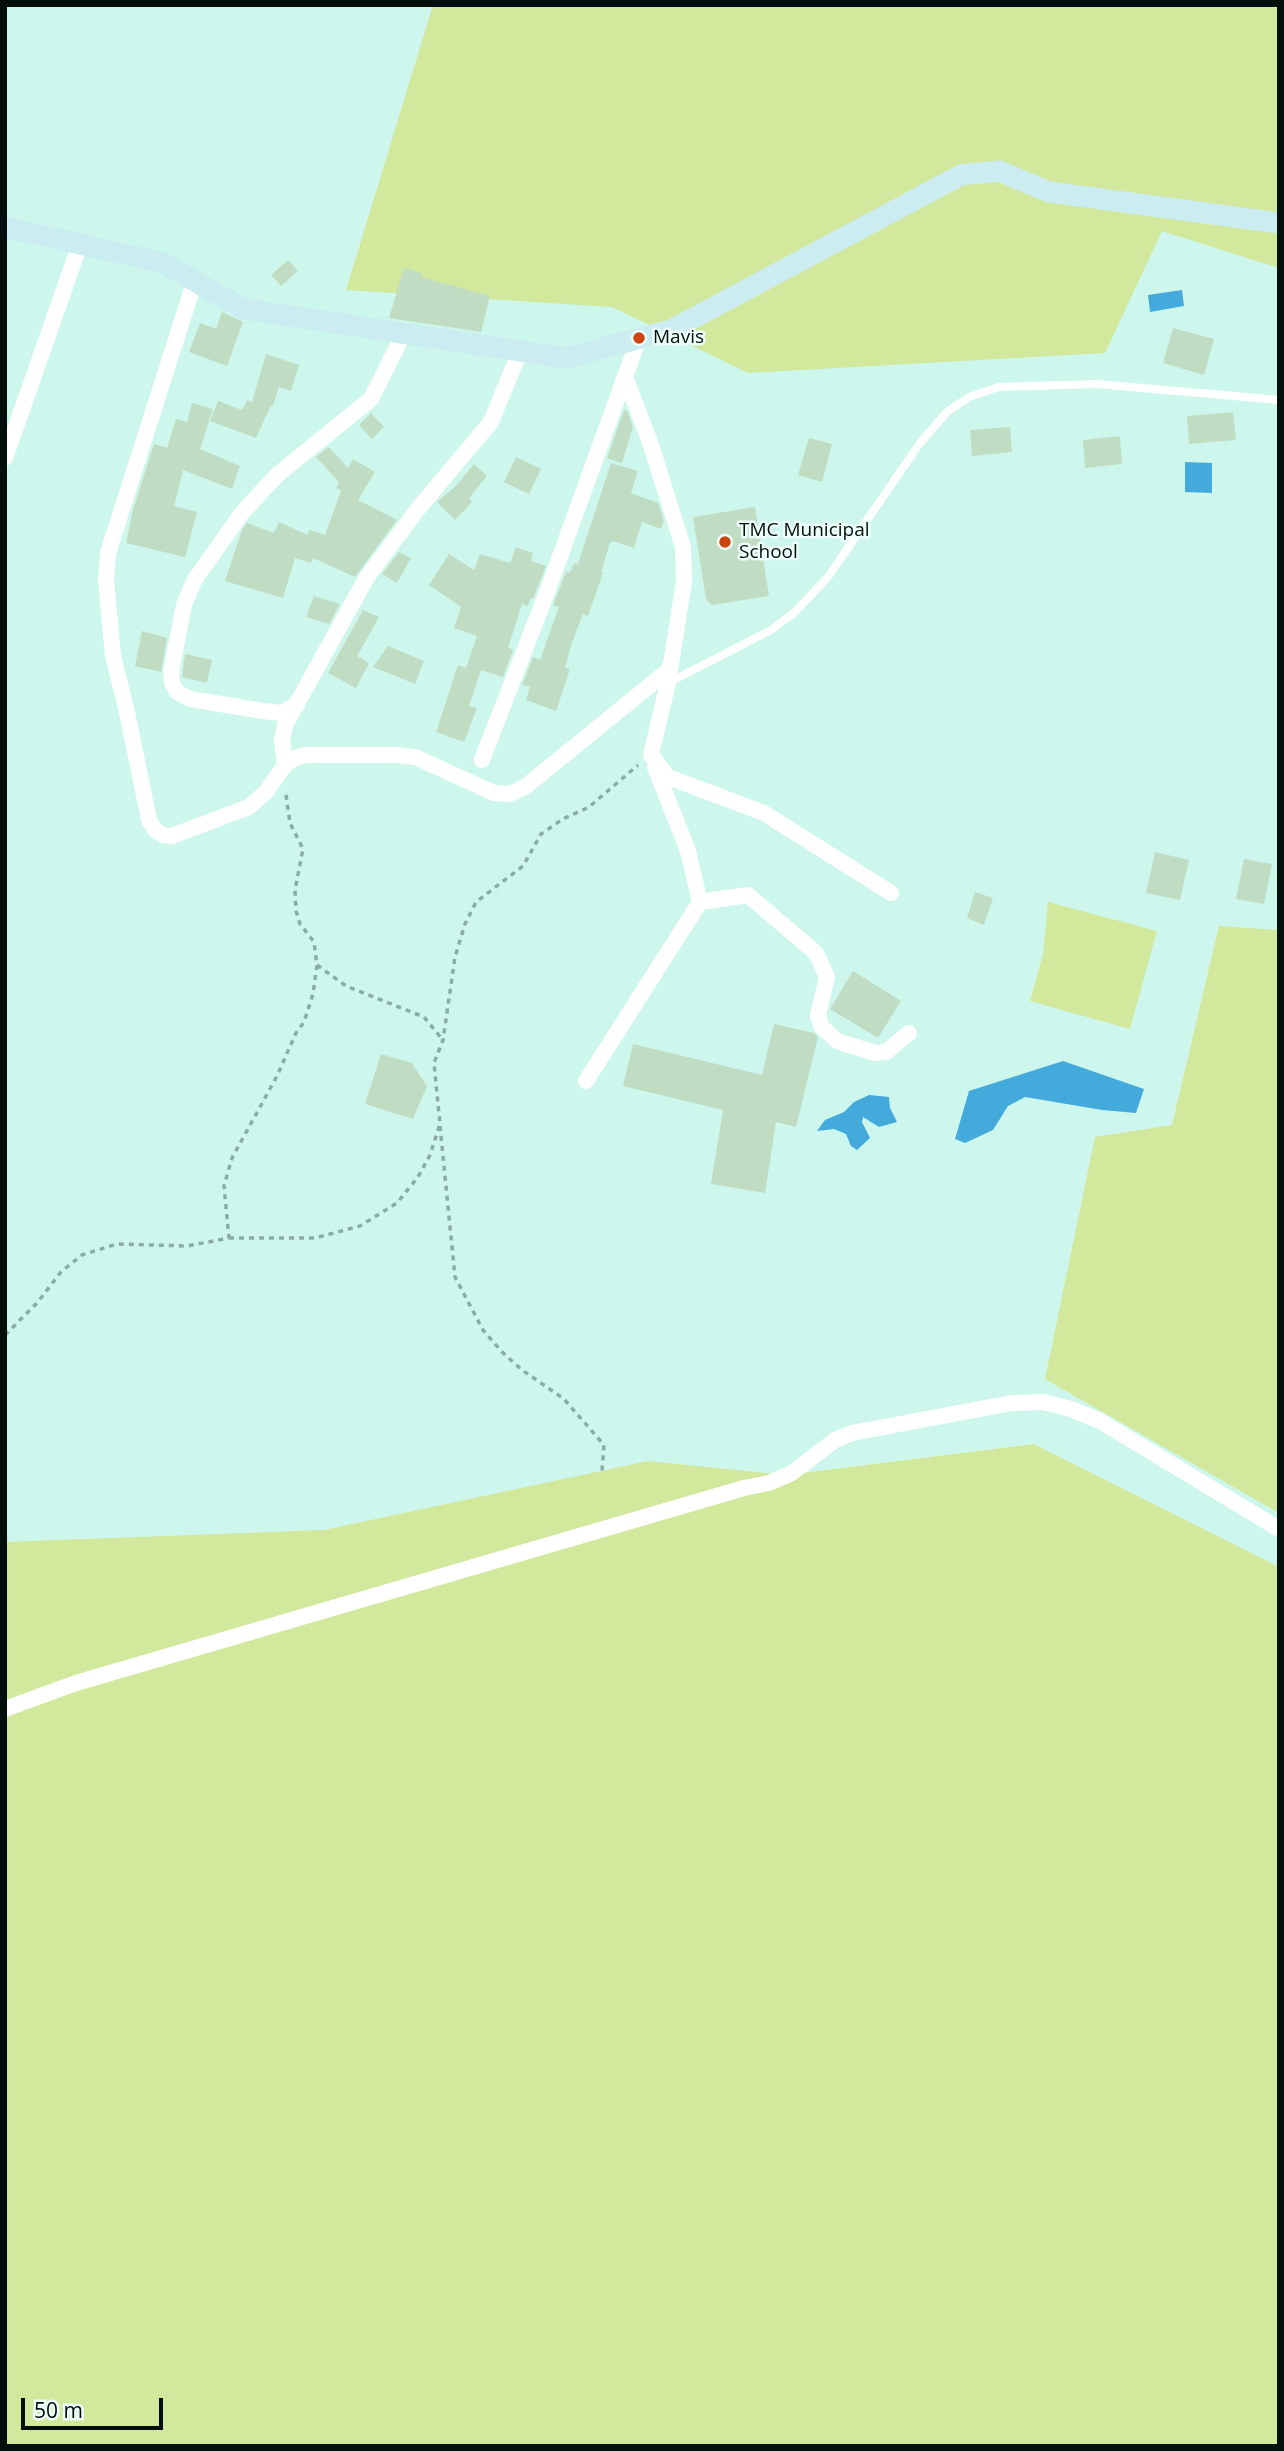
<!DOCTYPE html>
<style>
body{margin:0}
#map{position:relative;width:1284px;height:2451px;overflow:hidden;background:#cdf7ec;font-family:"Open Sans",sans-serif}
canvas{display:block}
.frame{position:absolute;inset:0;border:7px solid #020f0c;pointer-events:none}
.scale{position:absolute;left:21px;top:2398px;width:142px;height:32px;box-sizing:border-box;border:4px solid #020f0c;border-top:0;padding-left:9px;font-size:21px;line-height:24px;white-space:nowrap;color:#020f0c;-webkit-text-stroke:5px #eefefa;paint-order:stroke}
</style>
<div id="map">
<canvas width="1284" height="2451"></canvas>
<div class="frame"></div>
<div class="scale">50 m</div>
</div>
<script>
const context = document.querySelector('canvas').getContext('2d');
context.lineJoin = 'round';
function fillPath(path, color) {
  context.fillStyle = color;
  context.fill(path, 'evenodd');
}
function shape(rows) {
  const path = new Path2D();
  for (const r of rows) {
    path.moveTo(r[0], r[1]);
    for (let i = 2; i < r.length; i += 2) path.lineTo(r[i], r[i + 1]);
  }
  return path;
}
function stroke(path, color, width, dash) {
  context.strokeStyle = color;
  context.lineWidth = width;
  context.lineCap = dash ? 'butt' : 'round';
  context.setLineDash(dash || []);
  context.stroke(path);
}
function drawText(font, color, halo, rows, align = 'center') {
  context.font = font + ' "Open Sans",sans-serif';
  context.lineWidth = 5;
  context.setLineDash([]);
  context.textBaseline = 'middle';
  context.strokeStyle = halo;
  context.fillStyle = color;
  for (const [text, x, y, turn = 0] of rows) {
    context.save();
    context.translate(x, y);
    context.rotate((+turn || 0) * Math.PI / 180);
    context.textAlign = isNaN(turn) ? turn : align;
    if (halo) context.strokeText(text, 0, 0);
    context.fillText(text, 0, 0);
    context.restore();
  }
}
const green = shape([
 [433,5,1279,5,1279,268,1162,231,1105,353,748,373,612,307,346,290],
 [1048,902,1157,931,1130,1029,1030,1001,1043,954],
 [1219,926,1279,930,1279,1513,1045,1379,1095,1137,1172,1125],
 [1034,1444,1279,1567,1279,2446,5,2446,5,1542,324,1530,648,1461,786,1475]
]);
const water = shape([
 [1182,290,1184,306,1150,312,1148,295],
 [1185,462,1212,463,1212,493,1185,492],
 [1063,1061,1144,1089,1136,1113,1102,1110,1025,1097,1008,1106,993,1130,965,1143,955,1139,969,1091],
 [869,1095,889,1097,890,1108,897,1122,879,1127,863,1117,862,1122,870,1138,857,1150,851,1146,846,1134,834,1129,817,1131,825,1120,844,1112,854,1102]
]);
const building = shape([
 [288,260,298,271,281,286,271,275],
 [404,268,422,273,421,277,490,296,481,332,389,318],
 [222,312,243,322,227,366,189,352,200,323,216,329],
 [1173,328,1214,339,1204,375,1163,363],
 [266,354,299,365,291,391,279,387,273,406,271,405,256,438,210,421,218,401,242,410,247,400,252,402],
 [192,403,213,409,200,449,240,466,232,489,183,470,174,506,197,512,185,557,126,543,133,510,154,444,167,448,176,419,187,422],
 [624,410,627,411,633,427,622,463,607,458],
 [1233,412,1236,440,1189,444,1187,416],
 [371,413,384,427,372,439,359,425],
 [1010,427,1012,452,972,456,970,430],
 [1120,436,1122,464,1085,468,1083,440],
 [809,438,832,444,822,482,798,475],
 [329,447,348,468,353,459,375,472,358,500,397,520,355,577,313,558,311,563,295,558,283,598,225,581,242,530,247,523,274,533,279,522,308,535,309,530,325,535,341,491,336,488,339,482,316,457],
 [516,457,541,469,529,494,504,482],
 [611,463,638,471,631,493,658,503,664,521,661,529,642,522,634,548,613,541,610,543,601,572,603,573,588,616,583,614,571,645,565,668,570,669,556,711,526,700,530,687,522,685,533,657,540,660,559,607,553,605,566,572,570,573,574,563,578,564],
 [474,464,487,476,469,498,472,502,455,520,437,502,456,486],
 [755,507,769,596,712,605,706,599,693,517],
 [516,547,533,553,531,561,546,566,533,599,531,598,528,606,522,604,508,648,513,650,503,677,481,670,469,706,477,708,464,742,436,732,458,665,466,668,477,636,454,628,461,607,429,585,449,554,474,570,480,554,510,563],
 [399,552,411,558,397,583,382,574],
 [314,596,340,604,329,624,306,617],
 [363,610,379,617,357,656,369,663,356,688,328,673],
 [142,631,167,638,161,672,135,666],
 [388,646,424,661,415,684,373,667],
 [185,654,212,660,207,683,182,677],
 [1155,852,1189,860,1180,900,1146,893],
 [1244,859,1272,864,1264,904,1236,899],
 [975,892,993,898,984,925,967,918],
 [853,971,901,1001,878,1038,830,1009],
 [774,1024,814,1033,818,1037,796,1127,776,1122,765,1193,711,1184,723,1110,623,1086,633,1044,762,1075],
 [381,1054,412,1063,427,1086,413,1119,365,1104]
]);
const path = shape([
 [317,965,346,986,424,1017,442,1039],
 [440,1126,455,1277,483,1330,502,1352,522,1370,564,1399,604,1445,602,1471],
 [229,1238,315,1238,360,1226,397,1203,418,1177,430,1155,440,1124,434,1063,443,1040,455,957,465,924,476,902,523,866,541,834,563,819,589,807,638,765],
 [5,1335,37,1303,61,1272,82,1255,117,1244,187,1246,229,1238,224,1186,232,1158,277,1076,296,1033,304,1022,313,994,317,965,314,942,300,924,296,911,295,890,303,849,290,823,286,795]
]);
const lane = shape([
 [668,683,771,630,794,613,828,577,920,443,947,412,969,397,999,387,1097,384,1279,400]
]);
const street = shape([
 [195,280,108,553,106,580,113,656,127,712,149,820,155,830,163,835,172,836,249,807,266,792,285,765,295,758,306,755,397,755,415,757,494,793,510,794,525,787,670,669],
 [625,377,650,442,683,547,684,582,668,683,651,755,668,777,764,813,891,893],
 [5,458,80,244],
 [297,705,281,713,263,711,190,699,177,692,172,683,171,672,184,605,194,581,241,514,277,475,371,399,404,333],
 [482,760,549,587,639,338],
 [285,765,282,741,285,725,367,577,418,509,491,422,520,351],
 [700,902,748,895,816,953,827,977,818,1015,821,1026,837,1041,875,1053,886,1052,909,1033],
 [586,1081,700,902,688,851,655,767],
 [5,1709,76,1683,744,1488,769,1483,792,1473,835,1440,852,1433,1012,1403,1043,1402,1071,1409,1100,1421,1279,1529]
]);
const secondary = shape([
 [5,227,163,263,244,309,566,358,671,330,961,175,999,171,1049,192,1279,223]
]);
const markers = [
 [639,338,7,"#cc4510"],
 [725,542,7,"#cc4510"]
];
const poiNames = [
 ["Mavis",653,338],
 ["TMC Municipal",739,531],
 ["School",739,553]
];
fillPath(green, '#d2e89c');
fillPath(water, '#43aadb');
fillPath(building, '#c0ddc4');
stroke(path, '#8baba3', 3.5, [5, 5]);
stroke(lane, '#fff', 8);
stroke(street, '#fff', 16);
stroke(secondary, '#cbedf1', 21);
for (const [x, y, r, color] of markers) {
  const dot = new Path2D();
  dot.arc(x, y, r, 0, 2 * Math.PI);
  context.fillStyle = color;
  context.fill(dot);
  stroke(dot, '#eefefa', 2.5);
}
drawText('19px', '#020f0c', '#eefefa', poiNames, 'left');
</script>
